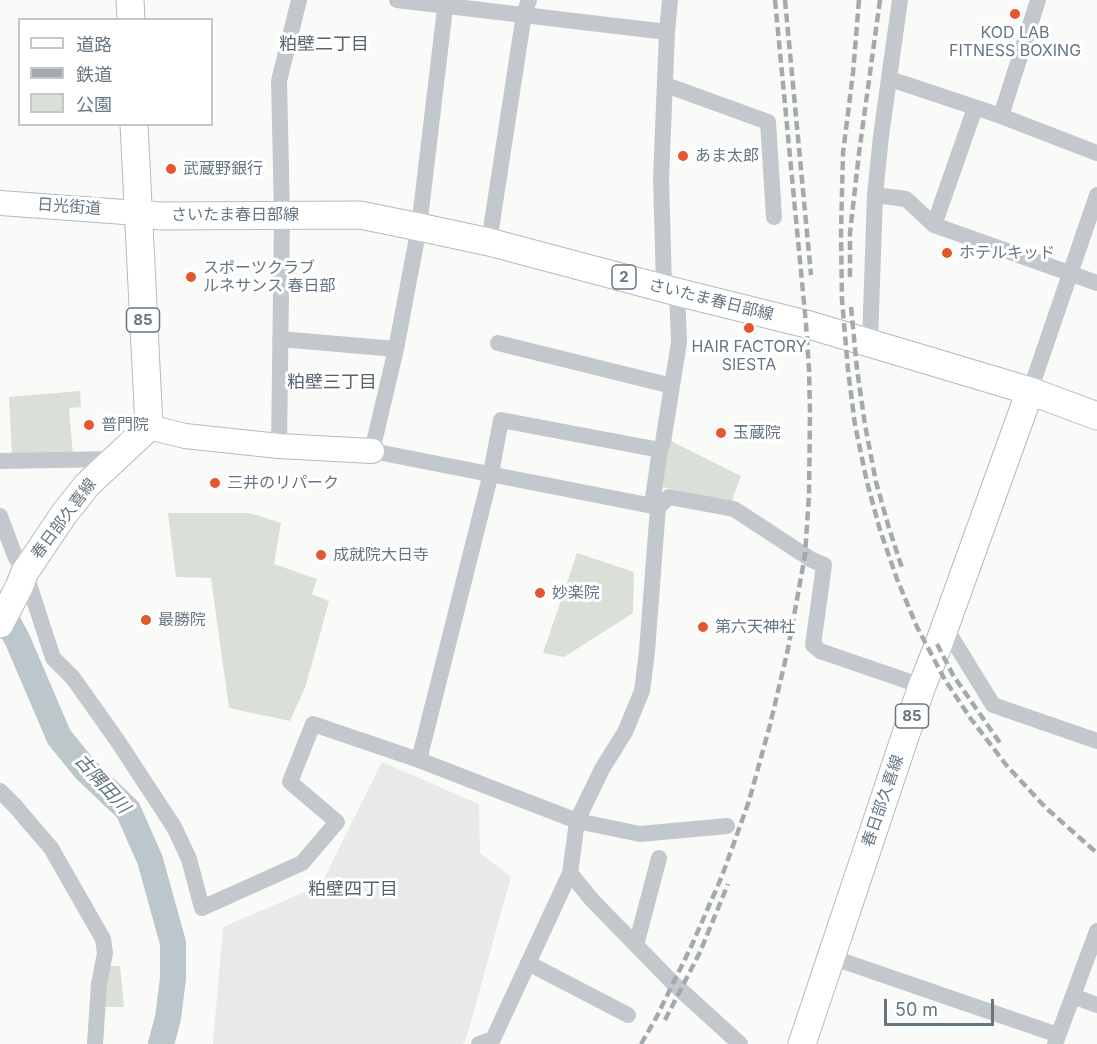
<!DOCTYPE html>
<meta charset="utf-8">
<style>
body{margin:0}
#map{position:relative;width:1097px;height:1044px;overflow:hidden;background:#fafaf8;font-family:Inter,"Noto Sans JP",sans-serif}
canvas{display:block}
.legend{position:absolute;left:18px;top:18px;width:195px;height:108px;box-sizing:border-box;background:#fff;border:2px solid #c1c8cd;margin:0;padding:8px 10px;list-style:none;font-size:18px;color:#657683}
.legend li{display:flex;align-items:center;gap:12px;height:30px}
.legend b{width:30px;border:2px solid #c1c8cd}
.scale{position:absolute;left:884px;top:999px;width:110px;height:27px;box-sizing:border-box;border:3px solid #657683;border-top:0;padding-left:8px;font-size:18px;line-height:21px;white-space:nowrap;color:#657683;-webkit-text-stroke:4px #fff;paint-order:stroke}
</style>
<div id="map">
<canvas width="1097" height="1044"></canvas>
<ul class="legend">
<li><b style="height:8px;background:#fff"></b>道路</li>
<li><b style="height:8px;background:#a2aab0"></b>鉄道</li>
<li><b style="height:16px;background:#dadfd7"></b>公園</li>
</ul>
<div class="scale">50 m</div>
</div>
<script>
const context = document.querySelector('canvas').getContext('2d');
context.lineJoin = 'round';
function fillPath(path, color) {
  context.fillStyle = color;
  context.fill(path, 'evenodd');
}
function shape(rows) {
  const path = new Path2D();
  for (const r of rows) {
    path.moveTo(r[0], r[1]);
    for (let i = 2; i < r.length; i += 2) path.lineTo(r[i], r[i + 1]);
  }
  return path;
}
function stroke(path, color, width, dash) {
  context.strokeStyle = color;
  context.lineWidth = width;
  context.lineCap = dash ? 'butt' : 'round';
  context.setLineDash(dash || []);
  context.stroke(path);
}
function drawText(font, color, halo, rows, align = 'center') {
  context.font = font + ' Inter,"Noto Sans JP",sans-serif';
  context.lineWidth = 6;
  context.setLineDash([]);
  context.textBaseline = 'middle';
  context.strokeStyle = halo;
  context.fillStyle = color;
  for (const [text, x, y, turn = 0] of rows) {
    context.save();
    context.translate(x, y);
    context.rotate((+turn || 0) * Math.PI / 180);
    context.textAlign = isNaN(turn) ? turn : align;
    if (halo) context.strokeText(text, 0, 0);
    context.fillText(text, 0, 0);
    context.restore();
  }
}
const built = shape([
 [382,762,479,804,480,853,511,877,466,1039,463,1044,213,1044,223,927,321,885]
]);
const green = shape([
 [80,391,81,407,69,408,73,455,12,456,9,397],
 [667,439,741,476,731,503,663,487],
 [168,513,250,513,281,523,274,564,317,579,312,594,329,601,306,685,290,721,229,708,211,578,176,577],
 [577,553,634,572,633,613,564,657,543,653],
 [107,966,120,966,124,1007,101,1007]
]);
const river = shape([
 [0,607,18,641,59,737,85,769,128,810,150,860,173,943,173,978,168,1018,161,1044]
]);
const street = shape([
 [397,0,667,32],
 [446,0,419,227,396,349,372,451,658,507,669,497,734,509,812,560,824,565,813,645,820,651,922,686],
 [890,79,1001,116,1097,153],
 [666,85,768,122,774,217],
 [1001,116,1038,0],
 [875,195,906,199,934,225,1097,283],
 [934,225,975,108],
 [489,242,524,14,529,0],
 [664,288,661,178,667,32,670,0],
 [280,339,396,349],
 [870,342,875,195,881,136,900,0],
 [498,343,672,386],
 [1030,391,1097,195],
 [279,446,282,215,279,81,299,0],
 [0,461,114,459],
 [652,505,660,450,663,442,672,386,679,342,677,292],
 [0,516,15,556,25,572,53,658,73,678,117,740,174,827,189,859,202,908,302,863,337,822,290,782,313,724,419,760,577,821,640,834,727,826],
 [945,627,993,705,1097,741],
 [419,760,491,473,501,420,660,450],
 [0,791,15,806,51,848,103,939,105,953,99,984,95,1044],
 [570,873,592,900,673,983,740,1044],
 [636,945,659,858],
 [831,957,1058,1035],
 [528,963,628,1015],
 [1073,996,1097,1005],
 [479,1044,493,1039,570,873,577,821,602,769,625,732,642,691,647,651,658,507],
 [1055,1044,1097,931]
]);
const secondary = shape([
 [0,203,138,213],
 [149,427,185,436,279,446,372,451]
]);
const primary = shape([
 [130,0,131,20],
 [138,213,159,216,360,215,419,227,489,242,677,292,806,324,1030,391,1097,416],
 [0,624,19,587,25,572,64,514,87,485,149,427,134,124],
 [802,1044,922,686,938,646,1030,391]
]);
const rail = shape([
 [785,0,811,275],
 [859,0,853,73,843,153,841,233,842,300,848,370,855,425,867,482,880,530,897,579,917,627,945,680,971,719,1007,766,1046,808,1097,853],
 [850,277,850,233,859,153,880,0],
 [851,307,857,369,865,425,876,482,889,528,903,571],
 [937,644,953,675,1000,743],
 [665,1020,700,952,728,884],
 [641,1044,656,1018,691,947,722,876,749,801,770,725,788,649,805,555,809,495,810,412,809,369,806,324,775,0]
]);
const markers = [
 [1015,14,6,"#e4572e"],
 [683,156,6,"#e4572e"],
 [171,169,6,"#e4572e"],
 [947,253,6,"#e4572e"],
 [191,277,6,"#e4572e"],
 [749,328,6,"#e4572e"],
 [89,425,6,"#e4572e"],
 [721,433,6,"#e4572e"],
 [215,483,6,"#e4572e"],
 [321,555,6,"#e4572e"],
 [540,593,6,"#e4572e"],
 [146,620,6,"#e4572e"],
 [703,627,6,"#e4572e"]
];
const shields = [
 [624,277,24],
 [143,320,33],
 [912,716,33]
];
const shieldNames = [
 ["2",624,277],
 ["85",143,320],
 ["85",912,716]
];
const poiNames = [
 ["KOD LAB",1015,33,"center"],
 ["FITNESS BOXING",1015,51,"center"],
 ["あま太郎",695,156],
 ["武蔵野銀行",183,169],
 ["ホテルキッド",959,253],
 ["スポーツクラブ",203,268],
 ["ルネサンス 春日部",203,286],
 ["HAIR FACTORY",749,347,"center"],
 ["SIESTA",749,365,"center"],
 ["普門院",101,425],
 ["玉蔵院",733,433],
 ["三井のリパーク",227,483],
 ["成就院大日寺",333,555],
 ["妙楽院",552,593],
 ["最勝院",158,620],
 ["第六天神社",715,627]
];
const streetNames = [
 ["日光街道",69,207,4],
 ["さいたま春日部線",235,215],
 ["さいたま春日部線",711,300,14],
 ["春日部久喜線",64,519,-53],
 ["春日部久喜線",883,801,-71]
];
const neighbourhoodNames = [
 ["粕壁二丁目",324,45],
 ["粕壁三丁目",332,383],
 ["粕壁四丁目",353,890]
];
const waterNames = [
 ["古隅田川",102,784,48]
];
fillPath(built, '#e8e9e9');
fillPath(green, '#dadfd7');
stroke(river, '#bbc7cb', 26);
stroke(secondary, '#b3babf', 26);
stroke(primary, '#b5babe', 29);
stroke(street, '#c3c8cc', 16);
stroke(secondary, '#fff', 24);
stroke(primary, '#fff', 27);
stroke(rail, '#a2aab0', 4.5, [9, 4.5]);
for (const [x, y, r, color] of markers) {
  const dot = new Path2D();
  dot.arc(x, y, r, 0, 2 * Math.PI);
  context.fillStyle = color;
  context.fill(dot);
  stroke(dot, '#fff', 2);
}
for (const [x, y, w] of shields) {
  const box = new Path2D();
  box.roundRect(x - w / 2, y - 12, w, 24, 4.5);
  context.fillStyle = '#fff';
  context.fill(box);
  stroke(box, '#657683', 1.5);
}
drawText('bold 15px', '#657683', null, shieldNames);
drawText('16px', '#657683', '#fff', poiNames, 'left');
drawText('16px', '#657683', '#fff', streetNames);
drawText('18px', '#57646e', '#fff', neighbourhoodNames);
drawText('italic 18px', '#60757c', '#fff', waterNames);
</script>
